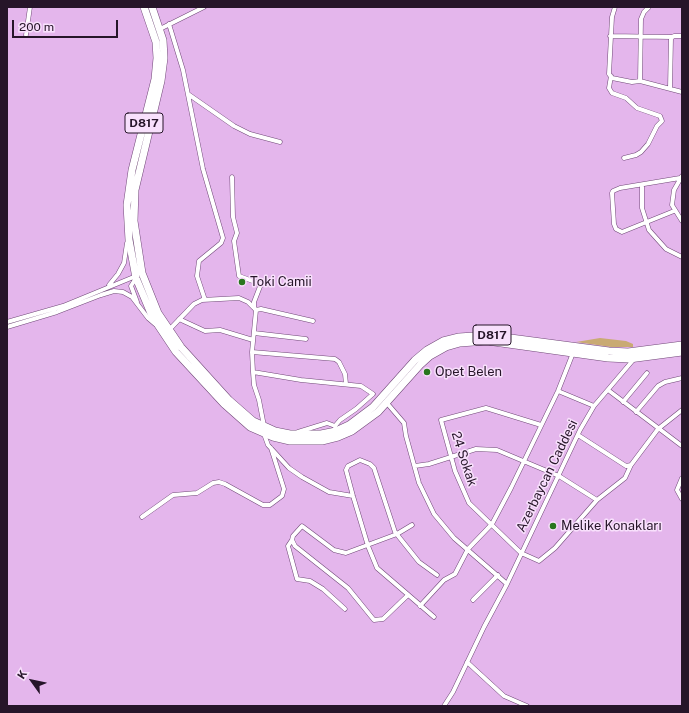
<!DOCTYPE html>
<meta charset="utf-8">
<style>
body{margin:0}
#map{position:relative;width:689px;height:713px;overflow:hidden;background:#e4b6ec;font-family:"Public Sans",sans-serif}
canvas{display:block}
.frame{position:absolute;inset:0;border:8px solid #261529;pointer-events:none}
.north{position:absolute;left:12px;top:661px;width:40px;height:40px;-webkit-text-stroke:3px #f8e0fc;paint-order:stroke;rotate:303deg;font-size:11px;font-weight:700;line-height:16px;text-align:center;color:#261529}
.north::after{content:'';display:block;margin:auto;width:14px;height:18px;background:#261529;clip-path:polygon(50% 0,100% 100%,50% 72%,0 100%)}
.scale{position:absolute;left:12px;top:20px;width:106px;height:18px;box-sizing:border-box;border:2px solid #261529;border-top:0;padding-left:5px;font-size:12px;line-height:14px;white-space:nowrap;color:#261529;-webkit-text-stroke:3px #f8e0fc;paint-order:stroke}
</style>
<div id="map">
<canvas width="689" height="713"></canvas>
<div class="frame"></div>
<div class="north">K</div>
<div class="scale">200 m</div>
</div>
<script>
const context = document.querySelector('canvas').getContext('2d');
context.lineJoin = 'round';
function fillPath(path, color) {
  context.fillStyle = color;
  context.fill(path, 'evenodd');
}
function shape(rows) {
  const path = new Path2D();
  for (const r of rows) {
    path.moveTo(r[0], r[1]);
    for (let i = 2; i < r.length; i += 2) path.lineTo(r[i], r[i + 1]);
  }
  return path;
}
function stroke(path, color, width, dash) {
  context.strokeStyle = color;
  context.lineWidth = width;
  context.lineCap = dash ? 'butt' : 'round';
  context.setLineDash(dash || []);
  context.stroke(path);
}
function drawText(font, color, halo, rows, align = 'center') {
  context.font = font + ' "Public Sans",sans-serif';
  context.lineWidth = 3;
  context.setLineDash([]);
  context.textBaseline = 'middle';
  context.strokeStyle = halo;
  context.fillStyle = color;
  for (const [text, x, y, turn = 0] of rows) {
    context.save();
    context.translate(x, y);
    context.rotate((+turn || 0) * Math.PI / 180);
    context.textAlign = isNaN(turn) ? turn : align;
    if (halo) context.strokeText(text, 0, 0);
    context.fillText(text, 0, 0);
    context.restore();
  }
}
const green = shape([
 [600,338,626,341,633,344,633,347,611,347,576,342]
]);
const minor = shape([
 [615,7,612,17,609,74,612,78,632,82,640,81,682,92],
 [169,24,183,70,203,169,223,238,221,243,199,261,197,276,205,300],
 [160,29,204,7],
 [26,35,30,7],
 [610,36,672,37],
 [611,76,609,88,612,93,626,98,637,108,660,116,662,121,657,126,648,144,641,152,636,155,624,158],
 [640,81,641,19,644,12,649,7],
 [670,88,671,38,674,36,682,36],
 [188,94,234,126,250,134,280,142],
 [682,176,674,190,672,205,682,221],
 [232,177,233,217,237,233,234,241,239,276,261,284,254,302,254,308],
 [642,185,642,208,649,230,666,249,682,257],
 [674,211,622,232,616,229,614,224,612,193,613,191,620,188,680,178],
 [136,278,131,286,137,302],
 [109,285,118,274,124,263,127,243],
 [256,310,261,309,313,321],
 [179,319,205,331,220,330,253,340],
 [7,322,63,306,136,276],
 [7,327,57,312,101,295,114,291,123,292,132,297,148,318,155,324],
 [169,330,194,304,202,300,239,298,248,302,256,310,252,352,253,372,301,380,361,386,373,394,356,409,340,420,335,426,336,432],
 [254,333,306,339],
 [252,352,335,359,339,362,345,374,346,384],
 [253,372,254,385,259,400,264,426],
 [608,390,682,446],
 [558,391,594,406],
 [386,402,404,423,406,436,419,483,434,514,454,538,507,584],
 [623,402,647,373],
 [636,412,658,386,665,382,682,378],
 [541,425,486,408,441,420,455,471,469,503,521,553,539,561,555,548,597,500,625,478,631,465],
 [298,432,327,423,335,426],
 [264,434,268,445,289,468,302,477,329,492,353,496],
 [578,435,626,466,631,465,658,429,682,410],
 [415,466,429,464,476,449,497,450,559,476,597,500],
 [682,478,677,490,682,499],
 [142,517,173,495,197,493,213,483,219,482,225,484,263,505,270,505,282,496,284,489,271,448],
 [292,540,288,546,297,579,310,581,323,589,345,609],
 [407,596,383,619,374,620,348,588,295,546,292,540,293,536,302,526,334,550,346,553,397,534,412,525],
 [473,600,498,575],
 [420,606,444,580,455,574,468,549,492,524,511,488,558,391,573,353],
 [434,617,377,568,368,546,353,496,346,470,348,466,360,460,370,464,374,468,395,532,419,562,437,575],
 [467,662,504,696,527,706],
 [444,706,453,692,484,627,507,584,580,430,594,406,634,359]
]);
const trunk = shape([
 [144,7,156,42,157,58,155,79,132,170,127,205,129,240,136,278,152,316,176,352,224,404,250,427,273,437,290,441,322,441,338,437,352,431,378,412,420,365,430,356,446,347,460,343,487,341,608,358,629,359,682,352],
 [152,7,163,40,164,58,161,81,135,190,134,221,142,273,158,313,181,347,229,400,253,421,275,431,290,434,321,434,336,431,349,425,373,407,415,360,427,350,443,341,459,337,488,335,609,351,628,352,682,345]
]);
const markers = [
 [242,282,4,"#28761d"],
 [427,372,4,"#28761d"],
 [553,526,4,"#28761d"]
];
const shields = [
 [144,123,38],
 [492,335,38]
];
const shieldNames = [
 ["D817",144,123],
 ["D817",492,335]
];
const poiNames = [
 ["Toki Camii",250,282],
 ["Opet Belen",435,372],
 ["Melike Konakları",561,526]
];
const streetNames = [
 ["24 Sokak",464,459,72],
 ["Azerbaycan Caddesi",547,476,-64]
];
fillPath(green, '#c9aa73');
stroke(minor, '#714978', 5);
stroke(trunk, '#714978', 8);
stroke(minor, '#fff', 4);
stroke(trunk, '#fff', 7);
for (const [x, y, r, color] of markers) {
  const dot = new Path2D();
  dot.arc(x, y, r, 0, 2 * Math.PI);
  context.fillStyle = color;
  context.fill(dot);
  stroke(dot, '#f8e0fc', 1.5);
}
for (const [x, y, w] of shields) {
  const box = new Path2D();
  box.roundRect(x - w / 2, y - 10, w, 20, 3);
  context.fillStyle = '#f8e0fc';
  context.fill(box);
  stroke(box, '#261529', 1);
}
drawText('bold 12px', '#261529', null, shieldNames);
drawText('13px', '#261529', '#f8e0fc', poiNames, 'left');
drawText('13px', '#261529', '#f8e0fc', streetNames);
</script>
